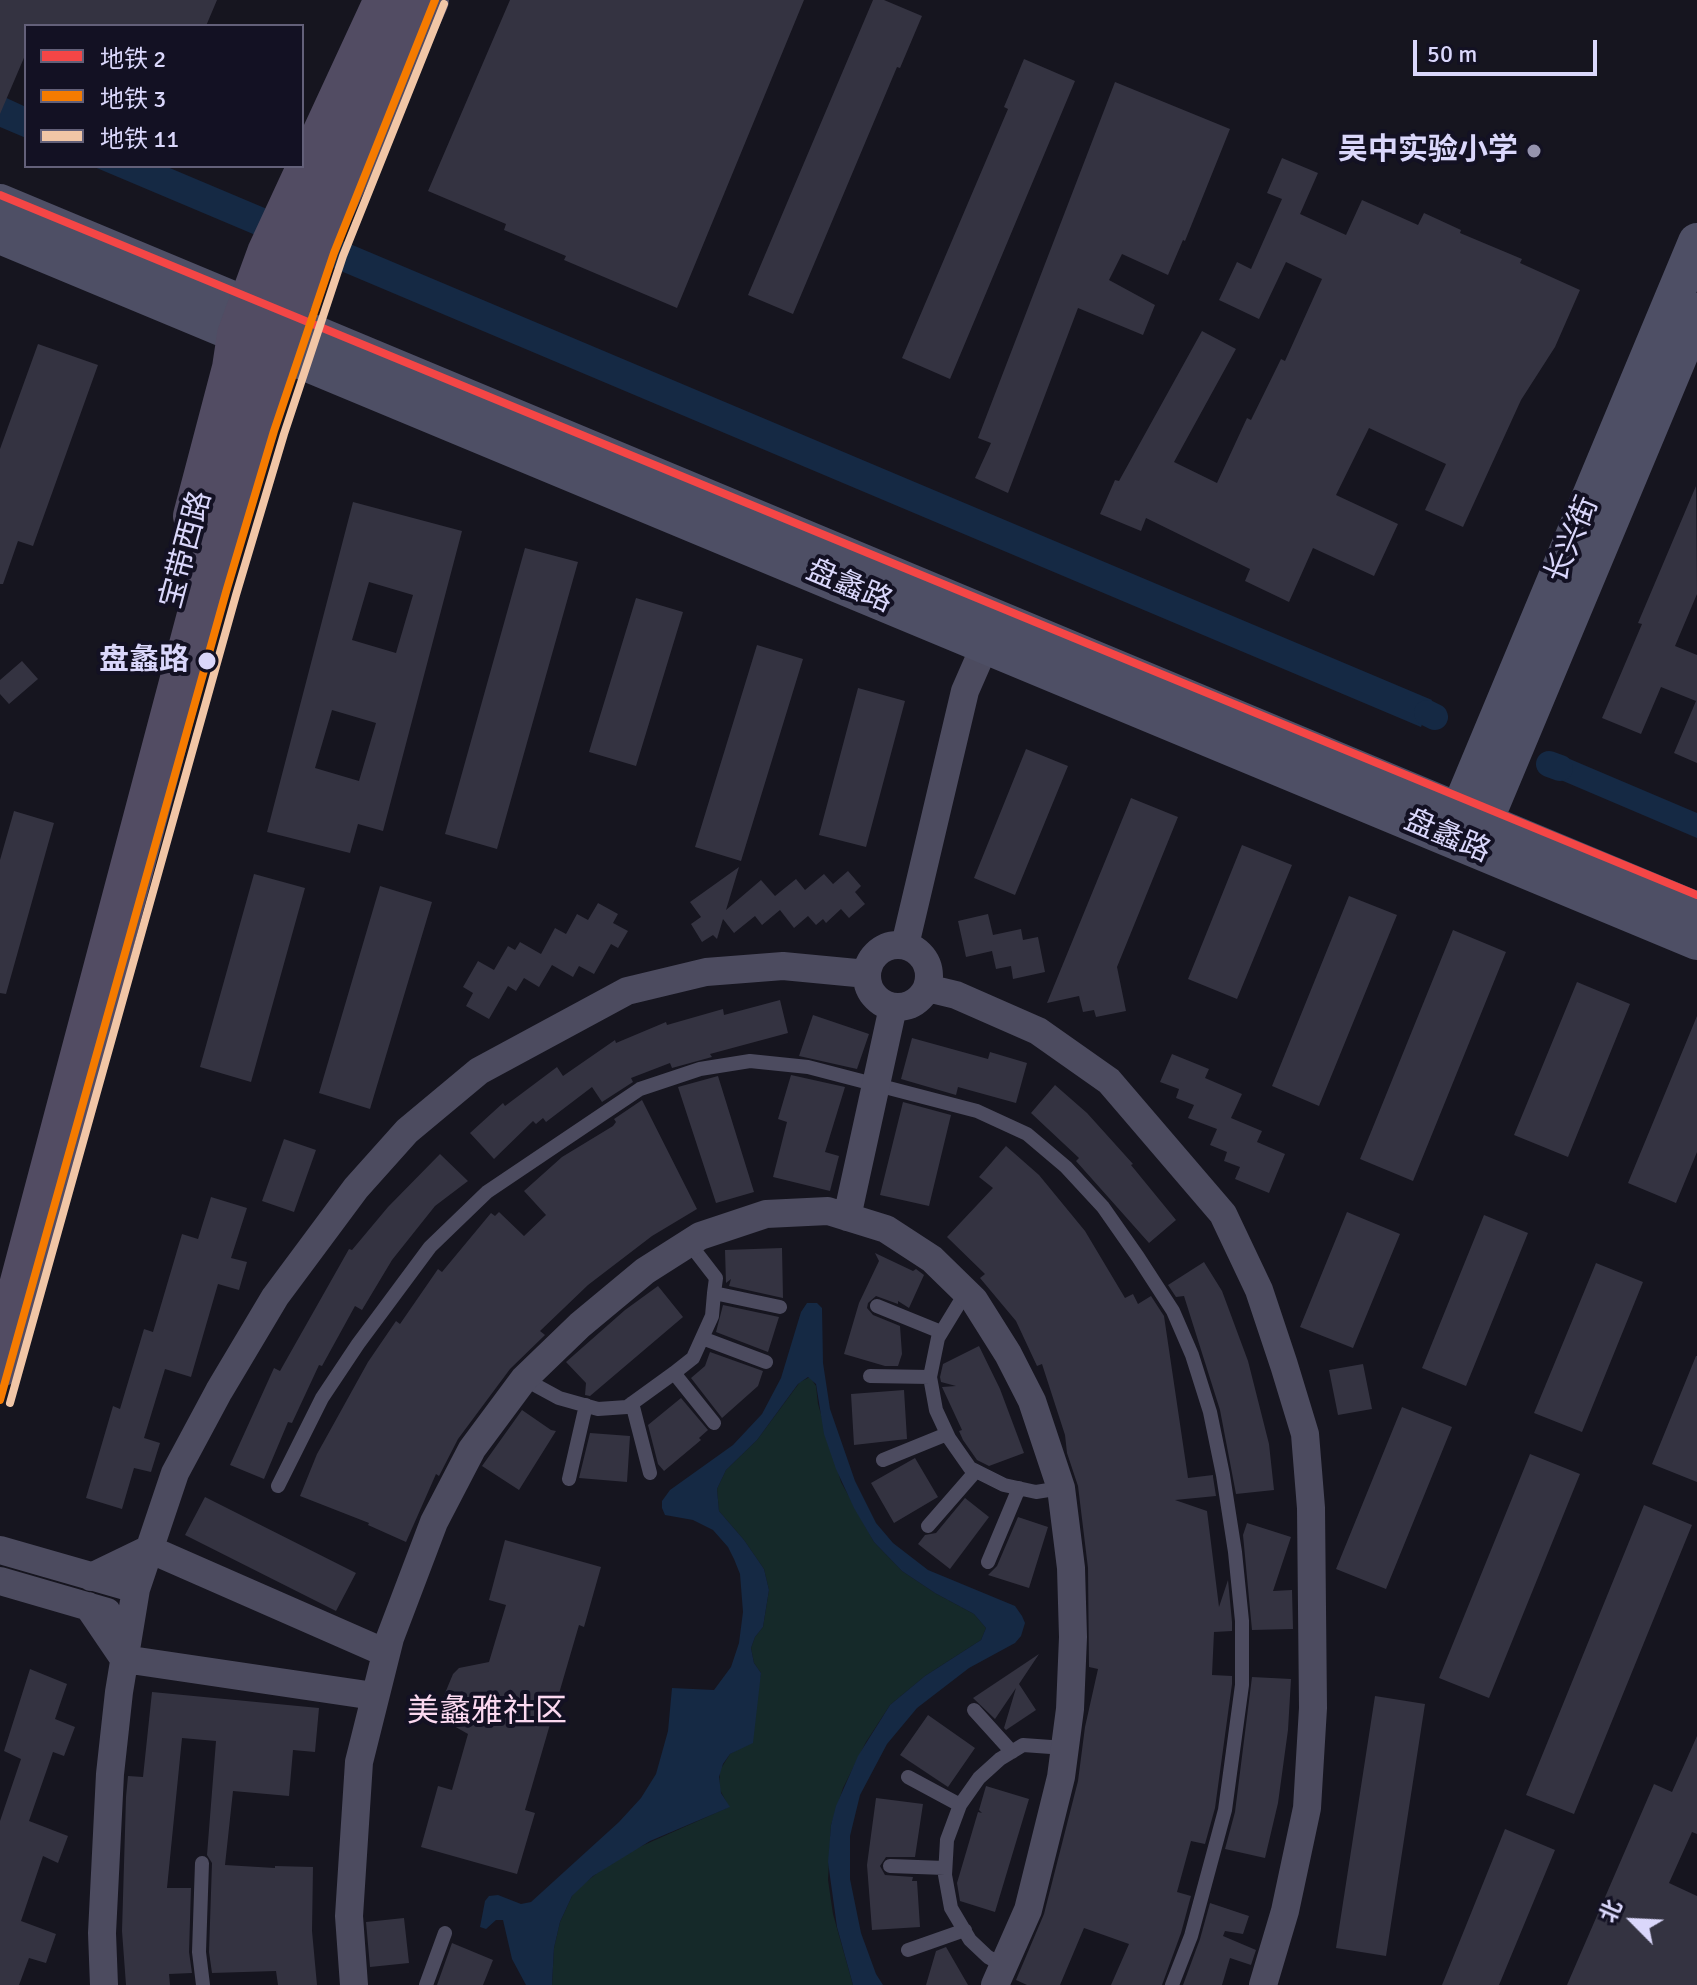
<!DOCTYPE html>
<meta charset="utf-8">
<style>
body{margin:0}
#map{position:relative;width:1697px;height:1985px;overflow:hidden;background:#16151f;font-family:Signika,"Noto Sans SC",sans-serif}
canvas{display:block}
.legend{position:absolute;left:24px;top:24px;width:280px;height:144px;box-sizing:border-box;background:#131123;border:2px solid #636079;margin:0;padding:10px 14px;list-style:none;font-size:24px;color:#dad7fb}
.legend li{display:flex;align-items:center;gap:16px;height:40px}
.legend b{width:40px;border:2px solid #636079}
.north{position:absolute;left:1593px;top:1881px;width:80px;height:80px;-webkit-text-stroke:6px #131123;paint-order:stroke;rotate:294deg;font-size:22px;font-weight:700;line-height:32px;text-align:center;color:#dad7fb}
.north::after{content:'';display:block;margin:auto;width:28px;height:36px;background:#dad7fb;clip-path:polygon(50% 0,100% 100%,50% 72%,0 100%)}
.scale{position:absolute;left:1413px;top:40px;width:184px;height:36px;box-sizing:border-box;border:4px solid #dad7fb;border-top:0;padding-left:10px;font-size:24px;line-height:28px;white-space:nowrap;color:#dad7fb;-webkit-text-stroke:6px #131123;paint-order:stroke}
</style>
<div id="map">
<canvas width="1697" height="1985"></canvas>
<ul class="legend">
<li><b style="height:10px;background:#f44646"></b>地铁 2</li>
<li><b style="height:10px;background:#f57b00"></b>地铁 3</li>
<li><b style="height:10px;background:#f1c6a6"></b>地铁 11</li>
</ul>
<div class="north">北</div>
<div class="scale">50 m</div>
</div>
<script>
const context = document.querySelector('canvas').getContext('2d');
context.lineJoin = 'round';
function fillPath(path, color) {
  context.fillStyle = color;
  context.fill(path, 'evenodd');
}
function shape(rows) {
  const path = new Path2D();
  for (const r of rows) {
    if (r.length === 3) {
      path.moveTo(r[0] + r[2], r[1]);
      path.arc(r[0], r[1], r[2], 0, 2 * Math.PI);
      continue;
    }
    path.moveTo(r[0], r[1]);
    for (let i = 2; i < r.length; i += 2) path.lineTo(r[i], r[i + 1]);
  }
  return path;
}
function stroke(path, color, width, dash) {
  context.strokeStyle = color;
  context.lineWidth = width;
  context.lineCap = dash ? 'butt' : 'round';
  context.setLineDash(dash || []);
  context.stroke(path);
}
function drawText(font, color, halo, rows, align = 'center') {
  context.font = font + ' Signika,"Noto Sans SC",sans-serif';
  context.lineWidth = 8;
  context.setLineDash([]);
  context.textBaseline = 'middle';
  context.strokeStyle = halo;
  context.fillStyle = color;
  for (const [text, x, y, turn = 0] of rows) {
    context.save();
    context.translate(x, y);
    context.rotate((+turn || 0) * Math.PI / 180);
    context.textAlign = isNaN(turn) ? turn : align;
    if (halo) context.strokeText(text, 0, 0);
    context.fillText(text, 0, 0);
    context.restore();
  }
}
const green = shape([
 [810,1377,816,1386,818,1404,841,1482,874,1542,902,1571,935,1593,974,1614,986,1628,981,1640,925,1676,890,1705,866,1742,843,1788,831,1825,828,1880,833,1914,853,1985,552,1985,554,1948,560,1922,572,1896,581,1886,606,1866,635,1849,729,1807,719,1788,720,1770,730,1754,747,1744,761,1673,754,1663,751,1648,755,1637,763,1627,769,1590,764,1569,744,1540,719,1511,717,1489,726,1470,757,1440,800,1382]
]);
const water = shape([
 [0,95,26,107,26,138,0,127],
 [92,166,165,166,1432,700,1421,727],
 [1565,757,1697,813,1697,838,1556,778],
 [807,1303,817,1303,822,1308,823,1363,830,1409,855,1481,876,1523,893,1543,928,1570,1015,1606,1022,1616,1025,1623,1021,1636,1015,1643,969,1668,917,1708,887,1744,860,1795,850,1836,850,1879,861,1933,876,1974,883,1985,853,1985,837,1927,828,1862,831,1825,836,1806,858,1756,890,1705,925,1676,981,1640,986,1628,974,1614,935,1593,902,1571,874,1542,854,1508,836,1469,824,1434,816,1384,808,1377,798,1384,757,1440,726,1470,717,1489,719,1511,744,1540,764,1569,769,1590,763,1627,755,1637,751,1648,754,1663,761,1673,753,1743,730,1754,723,1764,719,1777,721,1793,730,1807,650,1841,593,1876,572,1896,560,1922,554,1948,552,1985,526,1985,512,1959,503,1920,496,1920,486,1929,480,1927,485,1901,489,1896,498,1895,521,1904,531,1902,619,1822,641,1798,656,1774,668,1731,672,1688,714,1690,731,1667,739,1643,743,1612,740,1574,734,1559,728,1547,713,1530,693,1520,665,1515,662,1508,662,1501,670,1490,733,1445,762,1414,781,1378,801,1312]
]);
const canal = shape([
 [1427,713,1435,717],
 [1549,764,1560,768]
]);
const building = shape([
 [0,0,217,0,206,26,26,26,26,53,0,114],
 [510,0,804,0,677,308,564,260,566,256,504,230,506,224,428,191],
 [873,0,884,0,922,16,900,68,897,67,793,314,748,295],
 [1024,59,1075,81,950,379,902,358,1008,109,1004,107],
 [1115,82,1230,129,1185,241,1183,240,1168,275,1122,254,1109,280,1155,305,1143,335,1078,308,1008,493,975,478,991,443,978,438],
 [1282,158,1318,173,1300,214,1346,235,1362,200,1418,225,1424,213,1461,230,1460,233,1522,259,1520,263,1580,290,1555,347,1521,400,1463,527,1425,510,1446,464,1369,428,1336,495,1398,524,1374,576,1313,548,1289,602,1245,581,1250,569,1146,518,1141,531,1100,514,1115,480,1119,481,1202,331,1236,349,1174,462,1217,483,1247,418,1251,420,1281,359,1285,361,1322,279,1286,262,1259,319,1219,300,1237,262,1251,269,1282,199,1267,193],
 [38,344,98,365,33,546,18,541,3,584,0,584,0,449],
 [1696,486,1697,594,1675,646,1697,655,1697,763,1674,753,1696,701,1661,687,1641,734,1602,718,1642,624,1638,623],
 [353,502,462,531,383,831,358,824,350,853,267,832],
 [369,582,413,595,396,653,352,640],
 [332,710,376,723,359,781,315,768],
 [525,548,578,562,497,849,445,834],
 [636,598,683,612,636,766,589,752],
 [757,645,803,659,741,861,695,847],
 [22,661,38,679,9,704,0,694,0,680],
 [858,688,905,701,866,847,819,835],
 [1026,749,1068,766,1015,895,974,878],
 [1131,798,1178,817,1117,967,1126,1011,1096,1017,1094,1010,1083,1012,1079,996,1047,1003],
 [14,811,54,823,6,994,0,993,0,860],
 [1242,845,1292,865,1237,999,1188,979],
 [739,867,726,910,761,880,775,896,796,879,805,890,824,874,833,884,848,871,861,886,855,892,865,904,849,918,841,909,826,923,823,919,816,925,808,916,794,928,780,910,762,925,755,916,734,933,723,919,717,939,713,935,702,942,691,924,701,917,690,902],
 [254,874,305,888,251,1082,200,1067],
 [380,886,432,902,370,1109,319,1093],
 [1349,896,1397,915,1319,1106,1272,1086],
 [598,903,618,914,613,923,628,931,618,948,611,944,594,974,579,966,573,977,552,965,539,987,524,978,516,991,508,986,489,1019,466,1006,473,993,463,987,478,961,494,970,508,946,515,950,520,942,541,954,555,928,566,934,577,914,588,920],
 [988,914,993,935,1021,929,1023,940,1038,937,1045,972,1013,979,1011,966,996,969,992,951,966,957,958,921],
 [1453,930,1506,952,1413,1181,1360,1159],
 [1577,982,1630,1004,1568,1157,1514,1135],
 [780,1000,788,1033,710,1054,712,1057,672,1068,670,1063,631,1078,633,1082,602,1102,592,1087,546,1122,543,1118,536,1124,533,1121,494,1159,470,1133,503,1103,505,1106,557,1067,563,1076,615,1040,616,1043,666,1022,667,1025,723,1009,724,1015],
 [813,1015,869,1034,857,1069,799,1056],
 [1697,1016,1697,1152,1676,1203,1628,1183],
 [912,1038,988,1059,990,1052,1027,1063,1016,1103,958,1087,956,1095,901,1079],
 [1172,1054,1209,1069,1205,1078,1242,1094,1231,1118,1262,1131,1257,1142,1285,1154,1269,1193,1235,1179,1240,1167,1224,1161,1227,1152,1210,1145,1217,1129,1188,1118,1194,1105,1176,1098,1179,1089,1160,1082],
 [791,1075,845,1087,825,1152,839,1156,830,1191,773,1177,787,1122,778,1119],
 [718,1076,754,1192,716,1203,678,1087],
 [1055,1085,1087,1113,1133,1164,1131,1165,1176,1220,1149,1243,1076,1161,1079,1158,1031,1113],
 [642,1100,697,1209,652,1236,588,1285,540,1331,545,1335,510,1369,458,1439,439,1476,436,1474,406,1542,368,1525,369,1523,300,1496,317,1454,368,1362,396,1321,400,1324,438,1269,442,1272,491,1213,495,1216,499,1212,524,1236,546,1215,524,1191,562,1157,613,1126,616,1122,614,1119],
 [903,1102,951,1115,929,1206,880,1195],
 [284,1139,316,1150,294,1212,262,1201],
 [1006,1146,1039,1175,1085,1231,1125,1298,1133,1294,1138,1304,1151,1296,1164,1316,1188,1478,1213,1475,1213,1477,1216,1496,1175,1500,1207,1511,1219,1607,1228,1580,1232,1622,1232,1631,1214,1632,1212,1675,1232,1676,1232,1684,1215,1808,1205,1844,1191,1841,1177,1892,1191,1896,1181,1933,1162,1985,1111,1985,1129,1944,1084,1928,1060,1985,1027,1985,1016,1980,1044,1914,1078,1781,1085,1727,1098,1669,1089,1667,1088,1568,1078,1486,1067,1453,1065,1435,1042,1364,1037,1366,1016,1321,980,1278,985,1274,947,1237,993,1188,979,1177],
 [440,1154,468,1181,435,1206,392,1260,362,1310,355,1306,322,1366,319,1365,292,1423,288,1422,264,1479,230,1465,274,1368,280,1371,349,1249,352,1250,388,1207],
 [211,1197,247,1208,231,1258,247,1262,239,1290,218,1284,191,1377,165,1369,144,1438,160,1443,151,1472,134,1468,122,1509,86,1498,113,1406,120,1409,144,1329,153,1332,182,1234,198,1239],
 [1347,1212,1400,1234,1353,1348,1300,1327],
 [1484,1215,1528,1233,1466,1386,1422,1368],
 [782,1248,783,1298,729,1286,731,1279,726,1283,725,1250],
 [875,1253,913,1271,916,1269,924,1275,909,1308,898,1301,898,1304,876,1296,868,1303,867,1308,873,1315,900,1326,902,1354,898,1366,885,1366,844,1354,859,1303,879,1261],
 [1204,1262,1222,1291,1248,1361,1269,1444,1274,1490,1236,1494,1220,1410,1184,1296,1176,1297,1168,1285],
 [1596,1263,1643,1282,1582,1432,1534,1413],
 [658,1286,683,1317,590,1396,585,1395,586,1383,566,1362,625,1310],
 [723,1305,779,1317,768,1352,716,1332],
 [979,1346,1000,1389,1024,1453,989,1466,977,1460,963,1440,959,1431,962,1430,942,1387,956,1386,941,1382,940,1377,943,1364],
 [710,1352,763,1371,758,1386,722,1418,691,1378,705,1366],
 [1696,1356,1697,1356,1697,1482,1652,1464],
 [1363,1364,1372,1409,1338,1415,1329,1370],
 [904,1390,907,1439,854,1445,851,1394],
 [681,1398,708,1430,699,1438,701,1440,664,1471,658,1464,648,1425],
 [1402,1407,1452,1427,1386,1589,1336,1569],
 [522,1410,551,1430,556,1431,519,1490,482,1466],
 [590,1433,630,1436,627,1482,579,1478],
 [1530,1454,1580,1474,1489,1698,1439,1678],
 [915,1458,938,1497,894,1523,871,1483],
 [205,1497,356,1573,336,1611,185,1535],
 [965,1498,989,1517,950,1569,918,1544,925,1535,936,1533],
 [1644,1505,1692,1525,1574,1814,1526,1795],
 [1018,1517,1048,1527,1029,1588,988,1575,997,1566],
 [1247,1523,1291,1537,1273,1591,1292,1590,1293,1629,1252,1630,1243,1535],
 [505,1540,601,1567,584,1627,579,1625,525,1810,535,1813,517,1874,421,1847,438,1786,452,1790,468,1734,454,1726,449,1719,444,1710,443,1698,453,1674,459,1668,489,1662,506,1605,489,1600],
 [1039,1654,1019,1684,1036,1710,1006,1730,1004,1728,1016,1688,995,1719,973,1698],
 [30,1669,67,1684,55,1719,75,1727,64,1756,53,1752,29,1821,68,1836,58,1863,43,1856,21,1921,56,1934,46,1963,29,1958,19,1985,0,1985,0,1821,21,1759,4,1751],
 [1252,1677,1291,1679,1288,1730,1278,1803,1265,1858,1225,1849,1235,1812],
 [152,1692,319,1708,315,1752,293,1750,289,1796,233,1791,225,1865,275,1868,275,1866,313,1867,312,1931,317,1985,278,1985,276,1971,212,1973,209,1952,212,1863,207,1855,216,1741,182,1738,167,1888,191,1888,189,1952,192,1973,169,1974,170,1985,126,1985,122,1931,126,1797,128,1776,143,1777],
 [1375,1696,1425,1704,1386,1956,1336,1948],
 [928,1715,975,1748,948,1787,900,1755],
 [1697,1736,1697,1834,1692,1832,1669,1883,1697,1896,1697,1985,1567,1985,1654,1784,1672,1792],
 [986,1786,1029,1799,995,1912,960,1901,957,1883,978,1812,982,1813,979,1810],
 [876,1798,923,1804,915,1857,886,1857,880,1866,885,1875,913,1877,912,1881,917,1881,920,1927,872,1930,867,1865],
 [1505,1829,1555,1850,1499,1985,1442,1985],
 [1210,1903,1249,1916,1243,1934,1225,1931,1223,1936,1256,1950,1251,1965,1230,1958,1222,1985,1183,1985,1200,1939],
 [404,1918,409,1963,370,1967,366,1922],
 [452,1943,493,1960,483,1985,437,1985],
 [946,1947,968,1985,926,1985,936,1951]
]);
const lane = shape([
 [966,1292,938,1338,930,1377,936,1410,949,1438,970,1468,1004,1485,1036,1492,1061,1488],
 [714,1293,780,1307],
 [877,1306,941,1332],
 [702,1338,766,1362],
 [674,1373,714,1423],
 [870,1376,930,1377],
 [524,1379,559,1398,598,1409,627,1407,674,1373,693,1358,712,1316,714,1293,716,1278,689,1243],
 [632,1403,650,1473],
 [883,1460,947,1434],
 [569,1479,586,1405],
 [278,1486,322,1398,358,1344,430,1247,487,1192,640,1089,700,1069,750,1061,808,1067,977,1111,1027,1134,1066,1167,1103,1207,1138,1257,1173,1311,1192,1355,1210,1412,1223,1475,1235,1552,1242,1621,1242,1685,1225,1810,1191,1936,1172,1985],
 [928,1526,976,1471],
 [988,1562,1019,1488],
 [974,1710,1012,1752],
 [908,1777,960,1805],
 [202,1863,199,1952,203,1985],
 [890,1866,945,1868],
 [908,1950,965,1930],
 [1003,1965,988,1957,970,1940,951,1908,945,1875,947,1840,960,1805,979,1778,1000,1759,1023,1745,1065,1748],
 [426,1985,445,1933]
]);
const street = shape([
 [905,945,965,691,993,627],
 [898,976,31],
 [927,988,956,995,1038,1031,1109,1081,1223,1214,1259,1290,1284,1365,1305,1434,1311,1508,1313,1708,1307,1808,1285,1911,1263,1985],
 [847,1217,893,1007],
 [0,1550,136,1589,119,1692,110,1774,102,1933,104,1985],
 [91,1577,149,1549,386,1653],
 [0,1581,107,1612],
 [136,1589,175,1473,219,1391,275,1297,356,1188,407,1131,479,1071,627,991,706,972,783,966,867,974],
 [88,1606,124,1659,374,1696],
 [354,1985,349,1916,359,1762,390,1638,434,1522,472,1449,524,1379,580,1325,645,1271,700,1236,766,1214,828,1211,886,1229,932,1259,974,1300,1008,1354,1032,1401,1061,1488,1071,1568,1073,1637,1070,1709,1061,1777,1028,1910,995,1985]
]);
const secondary = shape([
 [0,203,1697,911],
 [0,235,1697,941],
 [1450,834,1697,242],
 [1474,845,1697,312]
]);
const primary = shape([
 [195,516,234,368,239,335,269,253,386,0],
 [0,1365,221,532,282,320,427,0]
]);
const metro1 = shape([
 [0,195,1697,895]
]);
const metro2 = shape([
 [0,1400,226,592,274,431,334,253,435,0]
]);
const metro3 = shape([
 [10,1403,236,595,284,434,343,256,444,4]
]);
const markers = [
 [1534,151,8,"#9593ae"],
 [207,661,10,"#dad7fb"]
];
const poiNames = [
 ["吴中实验小学",1518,151]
];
const streetNames = [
 ["长兴街",1573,540,-67],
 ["宝带西路",187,550,-75],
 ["盘蠡路",849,587,23],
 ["盘蠡路",1447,837,23]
];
const stopNames = [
 ["盘蠡路",189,661]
];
const neighbourhoodNames = [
 ["美蠡雅社区",487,1713]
];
fillPath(green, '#152929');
fillPath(water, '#152944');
stroke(canal, '#152944', 26);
fillPath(building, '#343341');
stroke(lane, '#4c4b5f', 14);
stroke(street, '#4c4b5f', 28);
stroke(secondary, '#4e4f65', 38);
stroke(primary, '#524c63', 44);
stroke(metro1, '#f44646', 8);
stroke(metro2, '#f57b00', 8);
stroke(metro3, '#f1c6a6', 8);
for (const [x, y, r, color] of markers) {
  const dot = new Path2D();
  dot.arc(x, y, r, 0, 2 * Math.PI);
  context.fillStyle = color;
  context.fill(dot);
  stroke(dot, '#131123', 3);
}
drawText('bold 30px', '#dad7fb', '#131123', poiNames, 'right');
drawText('30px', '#dad7fb', '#131123', streetNames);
drawText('bold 30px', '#dad7fb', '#131123', stopNames, 'right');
drawText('32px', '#fbd9f0', '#131123', neighbourhoodNames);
</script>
